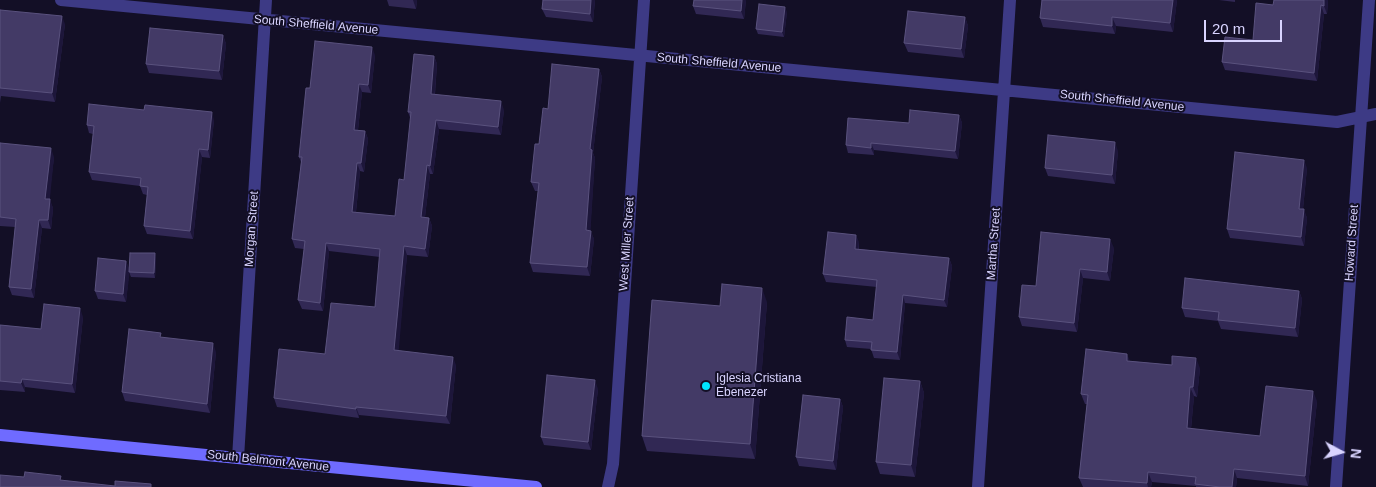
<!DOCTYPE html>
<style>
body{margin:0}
#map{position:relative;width:1376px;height:487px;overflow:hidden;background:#130f26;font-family:Arial,sans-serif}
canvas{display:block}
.north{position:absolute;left:1316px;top:427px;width:50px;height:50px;-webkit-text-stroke:4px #130f26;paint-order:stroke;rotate:96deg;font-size:14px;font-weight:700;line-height:20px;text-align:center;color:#d9d4ff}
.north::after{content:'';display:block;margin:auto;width:18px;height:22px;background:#d9d4ff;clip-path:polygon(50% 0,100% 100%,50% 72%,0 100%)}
.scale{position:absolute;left:1204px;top:20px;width:78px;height:22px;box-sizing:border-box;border:2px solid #d9d4ff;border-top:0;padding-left:6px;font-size:15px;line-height:18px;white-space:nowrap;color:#d9d4ff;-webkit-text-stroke:4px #130f26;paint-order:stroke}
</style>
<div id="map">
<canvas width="1376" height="487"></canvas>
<div class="north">N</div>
<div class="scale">20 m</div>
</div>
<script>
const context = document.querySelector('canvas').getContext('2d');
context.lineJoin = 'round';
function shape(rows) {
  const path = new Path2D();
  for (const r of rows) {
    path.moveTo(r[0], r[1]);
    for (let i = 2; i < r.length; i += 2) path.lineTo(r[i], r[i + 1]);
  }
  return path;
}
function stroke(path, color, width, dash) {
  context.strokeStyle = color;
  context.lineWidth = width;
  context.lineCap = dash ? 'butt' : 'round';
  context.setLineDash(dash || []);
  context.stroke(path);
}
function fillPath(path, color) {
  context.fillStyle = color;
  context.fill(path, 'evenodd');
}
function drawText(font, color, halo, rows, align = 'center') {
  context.font = font + ' Arial,sans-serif';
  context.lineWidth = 4;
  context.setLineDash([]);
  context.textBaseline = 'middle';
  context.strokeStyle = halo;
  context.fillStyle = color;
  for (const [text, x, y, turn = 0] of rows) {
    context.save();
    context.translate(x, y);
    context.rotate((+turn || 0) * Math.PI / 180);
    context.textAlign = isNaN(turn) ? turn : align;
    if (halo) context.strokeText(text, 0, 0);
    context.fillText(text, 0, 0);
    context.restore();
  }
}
const minor = shape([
 [61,0,1337,122,1376,114],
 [238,458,266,0],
 [608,487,613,464,644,0],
 [978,487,1010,0],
 [1336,487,1369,0]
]);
const secondary = shape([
 [0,435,536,487]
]);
const wall = shape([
 [387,0,417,0,416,9,389,6],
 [595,0,593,22,546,17,542,9],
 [746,0,744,19,696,14,693,6],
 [1042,0,1177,0,1173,32,1116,26,1115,34,1043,27,1040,18],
 [1219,0,1235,0,1235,2],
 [1328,0,1327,14,1324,14,1317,81,1225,70,1222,62,1253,40,1273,5],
 [0,10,65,24,55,102,1,96,0,103],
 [787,12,784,37,758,34,756,29],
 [965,17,968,26,964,58,908,52,904,43],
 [223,35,226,44,222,80,149,73,146,64],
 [375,55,371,93,362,92,358,130,365,131,368,139,364,172,360,171,356,212,395,216,404,180,411,120,408,112,434,56,437,64,435,94,504,110,501,135,439,129,433,174,430,174,425,217,429,218,432,226,428,257,407,255,398,351,456,365,450,424,359,415,359,418,277,407,274,398,325,354,375,307,380,257,329,251,323,311,302,309,298,300,304,249,295,248,292,239,301,162,299,157,310,88],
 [599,69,602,77,593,153,595,158,590,231,594,239,590,276,533,272,530,263,538,191,535,191,531,182,539,144,548,109],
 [959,115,962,123,958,159,874,150,874,155,848,153,846,145,909,123],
 [214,120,210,158,202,157,193,239,147,234,144,226,147,195,143,194,140,186,92,180,89,172,93,134,89,133,87,125],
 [0,143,54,157,49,199,53,208,51,229,42,228,34,298,12,295,9,287,15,227,0,226],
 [1118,151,1115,184,1048,176,1045,168],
 [1307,168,1303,209,1307,218,1304,246,1230,238,1227,229],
 [859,242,859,249,949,258,952,266,947,307,905,303,900,360,874,358,871,349,847,347,845,340,873,320,877,287,826,282,823,274],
 [1114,248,1110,281,1083,278,1077,332,1022,326,1019,317,1036,286],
 [156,258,155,278,131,277,129,272,126,302,98,299,95,291,126,261,129,270],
 [1299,291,1302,299,1298,337,1221,329,1218,321,1185,317,1182,308],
 [767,302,755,459,647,451,642,436,720,306],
 [83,317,75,393,25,387,25,392,0,390,0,325,41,329],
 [162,337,216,352,210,413,125,401,122,392],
 [1130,361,1200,368,1197,397,1194,396,1191,429,1260,436,1317,401,1308,486,1237,478,1236,487,1196,487,1196,486,1152,482,1151,487,1083,487,1079,478,1087,404,1085,404,1081,394],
 [920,381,924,393,915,477,880,474,876,462],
 [598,389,591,450,544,445,541,437],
 [840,399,843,407,836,470,799,466,796,457]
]);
const shadedWall = shape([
 [413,0,417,0,416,9],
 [591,0,595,0,593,22,590,14],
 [742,0,746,0,744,19,741,11],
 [1173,0,1177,0,1173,32,1170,23],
 [1324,0,1328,0,1327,14,1324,6],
 [1321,5,1324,14,1317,81,1314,73],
 [785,7,787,12,784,37,782,32],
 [62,16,65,24,55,102,52,93],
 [965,17,968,26,964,58,961,49],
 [1112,17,1116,26,1115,34,1112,26],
 [223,35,226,44,222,80,219,71],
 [372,47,375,55,371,93,368,85],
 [434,56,437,64,434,102,431,94],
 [599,69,602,77,593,153,595,158,590,239,586,230,590,149],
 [359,84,362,92,357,138,354,130],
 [501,101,504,110,501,135,498,127],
 [212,112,214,120,210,158,208,150],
 [959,115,962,123,958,159,955,151],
 [436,120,439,129,433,174,430,166],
 [365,131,368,139,364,172,361,163],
 [1115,142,1118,151,1115,184,1112,175],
 [871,143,874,150,874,155,871,148],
 [51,148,54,157,49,208,45,199],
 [199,149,202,157,193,239,190,231],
 [1304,160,1307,168,1302,217,1299,209],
 [357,163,360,171,355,220,352,212],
 [427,165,430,174,424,225,421,217],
 [50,199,53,208,51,229,48,220],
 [1304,209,1307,218,1304,246,1301,237],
 [429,218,432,226,428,257,425,249],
 [39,220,42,228,34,298,31,289],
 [591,231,594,239,590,276,587,267],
 [856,235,859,242,858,256,855,249],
 [1110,239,1114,248,1110,281,1107,272],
 [326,243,329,251,323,311,320,303],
 [404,246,407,255,398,359,394,350],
 [155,253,156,258,155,278,154,273],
 [949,258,952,266,947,307,944,300],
 [126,261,130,270,126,302,123,294],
 [1080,269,1083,278,1077,332,1074,323],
 [762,288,767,302,755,459,750,444],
 [1299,291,1302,299,1298,337,1295,328],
 [903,295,905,303,900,360,897,352],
 [80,308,83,317,75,393,72,384],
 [213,343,216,352,210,413,207,404],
 [1127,354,1131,363,1127,361],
 [453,357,456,365,450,424,446,416],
 [1196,358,1200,368,1197,397,1193,387],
 [22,379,25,387,25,392,21,383],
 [595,380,598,389,591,450,588,442],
 [920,381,924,393,915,477,911,465],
 [1190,387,1194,396,1190,438,1187,428],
 [1313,391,1317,401,1308,486,1305,476],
 [840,399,843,407,836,470,833,461],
 [356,407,359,415,359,418,356,409],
 [1234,469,1237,478,1236,487,1232,487],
 [1148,472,1152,482,1151,487,1148,487,1147,483]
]);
const building = shape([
 [543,0,591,0,590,14,542,9,543,0],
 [694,0,742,0,741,11,693,6,694,0],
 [1042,0,1173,0,1170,23,1112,17,1112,26,1040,18,1042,0],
 [1274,0,1324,0,1324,6,1321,5,1314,73,1222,62,1225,37,1253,40,1256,3,1273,5,1274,0],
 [759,4,785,7,782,32,756,29,759,4],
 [0,10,62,16,52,93,0,88,0,10],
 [908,11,965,17,961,49,904,43,908,11],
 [150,28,223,35,219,71,146,64,150,28],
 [315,41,372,47,368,85,359,84,354,130,365,131,361,163,357,163,352,212,395,216,399,179,404,180,411,112,408,112,414,54,434,56,431,94,501,101,498,127,436,120,430,166,427,165,421,217,429,218,425,249,404,246,394,350,453,357,446,416,356,407,356,409,274,398,279,349,325,354,331,303,375,307,380,249,326,243,320,303,298,300,305,241,292,239,302,157,299,157,306,88,310,88,315,41],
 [552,64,599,69,590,149,592,150,586,230,591,231,587,267,530,263,539,183,531,182,535,144,539,144,543,108,548,109,552,64],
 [89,104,144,110,145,105,212,112,208,150,199,149,190,231,144,226,148,187,140,186,141,178,89,172,94,126,87,125,89,104],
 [910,110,959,115,955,151,871,143,871,148,846,145,848,118,909,123,910,110],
 [1048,135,1115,142,1112,175,1045,168,1048,135],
 [0,143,51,148,45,199,50,199,48,220,39,220,31,289,9,287,16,219,0,217,0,143],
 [1235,152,1304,160,1299,209,1304,209,1301,237,1227,229,1235,152],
 [828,232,856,235,855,249,949,258,944,300,903,295,897,352,871,350,872,342,845,340,847,317,873,320,877,280,823,274,828,232],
 [1041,232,1110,239,1107,272,1080,269,1074,323,1019,317,1022,285,1036,286,1041,232],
 [130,253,155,253,154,273,129,272,130,253],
 [98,258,126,261,123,294,95,291,98,258],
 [1185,278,1299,291,1295,328,1218,320,1219,312,1182,308,1185,278],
 [722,284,762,288,750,444,642,436,652,300,720,306,722,284],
 [44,304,80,308,72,384,22,379,21,383,0,381,0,325,41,329,44,304],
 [129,329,161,333,160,337,213,343,207,404,122,392,129,329],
 [1086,349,1127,354,1127,361,1172,365,1172,356,1196,358,1193,387,1190,387,1187,428,1260,436,1266,386,1313,391,1305,476,1234,469,1232,487,1220,487,1195,484,1196,477,1148,472,1147,483,1079,478,1088,395,1081,394,1086,349],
 [547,375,595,380,588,442,541,437,547,375],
 [884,378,920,381,911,465,876,462,884,378],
 [803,395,840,399,833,461,796,457,803,395],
 [25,472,61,476,60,480,115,486,115,481,151,484,151,487,0,487,0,475,24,477,25,472]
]);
const markers = [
 [706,386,5,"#00e5ff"]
];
const streetNames = [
 ["South Sheffield Avenue",316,25,5],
 ["South Sheffield Avenue",719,63,5],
 ["South Sheffield Avenue",1122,101,6],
 ["Morgan Street",252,229,-86],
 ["Howard Street",1352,243,-86],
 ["West Miller Street",627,244,-86],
 ["Martha Street",994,244,-86],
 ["South Belmont Avenue",268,461,6]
];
const poiNames = [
 ["Iglesia Cristiana",716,379],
 ["Ebenezer",716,393]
];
stroke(minor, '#3d3a85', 12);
stroke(secondary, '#6f6bff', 12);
fillPath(wall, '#312854');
fillPath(shadedWall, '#1d163a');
fillPath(building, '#433a66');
stroke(building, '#5a527e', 1);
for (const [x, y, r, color] of markers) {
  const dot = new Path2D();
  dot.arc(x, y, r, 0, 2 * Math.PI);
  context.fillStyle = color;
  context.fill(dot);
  stroke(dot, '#130f26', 2);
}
drawText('12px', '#d9d4ff', '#130f26', streetNames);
drawText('12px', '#d9d4ff', '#130f26', poiNames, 'left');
</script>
